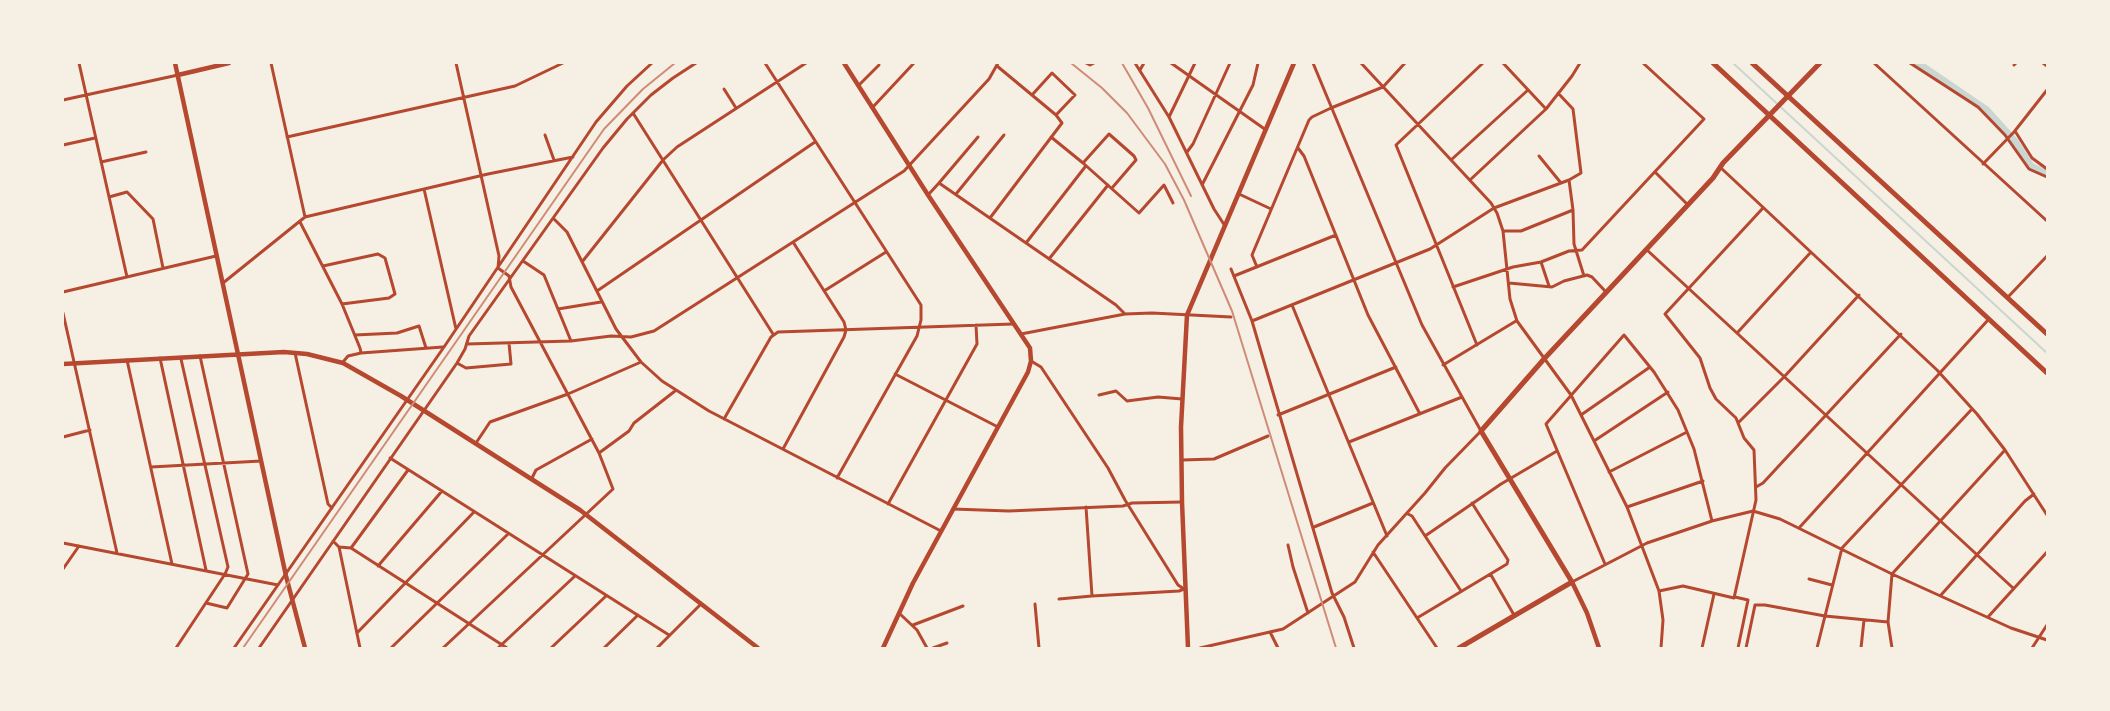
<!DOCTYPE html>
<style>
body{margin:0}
#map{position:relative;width:2110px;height:711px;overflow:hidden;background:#f6efe4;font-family:Signika,sans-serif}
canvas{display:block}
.frame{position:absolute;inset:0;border:64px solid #f6efe4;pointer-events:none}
</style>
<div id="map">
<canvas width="2110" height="711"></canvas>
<div class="frame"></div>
</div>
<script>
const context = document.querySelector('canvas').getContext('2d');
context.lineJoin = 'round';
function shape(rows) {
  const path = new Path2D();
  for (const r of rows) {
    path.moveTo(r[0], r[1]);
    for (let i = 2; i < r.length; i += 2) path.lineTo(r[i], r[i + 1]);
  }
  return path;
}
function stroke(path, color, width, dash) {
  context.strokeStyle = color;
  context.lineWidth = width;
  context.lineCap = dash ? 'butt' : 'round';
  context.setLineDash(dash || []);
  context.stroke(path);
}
const stream = shape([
 [1733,63,2047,353]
]);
const canal = shape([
 [1917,63,1986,110,2014,141,2031,167,2047,174]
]);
const minor = shape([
 [79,63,127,277],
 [765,63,921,305,921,320,917,336,837,478],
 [1086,63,1090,65,1094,63],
 [1135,63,1169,117,1214,209,1225,226],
 [1171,63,1266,130],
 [1361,63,1491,203,1497,213,1503,231,1510,299,1517,321,1571,395,1627,507,1659,591,1663,620,1661,648],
 [1874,63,2047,221],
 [1910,63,1978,107,2005,135,2029,169,2047,177],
 [2043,63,2047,66],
 [2014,65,2016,63],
 [1140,70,1144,63],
 [859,85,879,65],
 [724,89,736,108],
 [1558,93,1573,109,1581,173,1569,180],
 [1032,95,1052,73,1075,95,1056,115],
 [63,100,178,75],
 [872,108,914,63],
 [1546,109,1572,76,1580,63],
 [633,113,773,334],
 [1169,117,1195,63],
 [2015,131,2032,158,2047,169],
 [545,135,554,160],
 [287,137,515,86,563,63],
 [1051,137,1083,163,1109,134,1134,156,1136,160,1112,188],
 [63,145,95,138],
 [1298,148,1304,156,1368,315,1420,414],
 [1187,152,1193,144,1230,63],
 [1539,156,1561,183],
 [1451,160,1528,90],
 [101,162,146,152],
 [1083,163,1139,213,1164,185,1173,203],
 [1983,164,2014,132,2047,90],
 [1721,168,1937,370,1977,414,2005,450,2047,515],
 [1655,172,1688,205],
 [1470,180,1546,109,1503,63],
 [939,183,978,137],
 [1202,185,1253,85,1258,63],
 [424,189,456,329],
 [956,194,1004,135],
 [1239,194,1271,209],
 [928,195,939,183,1116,305,1125,314],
 [109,197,127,192,153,219,163,268],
 [305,217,488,174,573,157],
 [990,218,1062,123,1056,115,997,66],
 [554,219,567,232,616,329,641,362,662,381,709,411,941,531],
 [300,222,342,304,360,348,361,353,348,356,343,362],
 [1503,231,1521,231,1573,210],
 [1026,243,1085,167],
 [1647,250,2013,588],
 [1049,259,1108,185],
 [523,261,544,275,571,341],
 [582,262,663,160,677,147,806,63],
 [1541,262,1549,286],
 [323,266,378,254,385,258,395,294,389,298,342,304],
 [1257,267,1252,255,1309,120,1312,117,1331,108,1383,87,1405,63],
 [1231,269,1252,321,1332,593,1344,617,1354,648],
 [1234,276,1336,235],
 [223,283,305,217,271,63],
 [1509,283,1552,287,1564,281,1587,275,1592,277,1606,292],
 [1453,287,1513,267,1541,262,1569,251,1582,250,1704,119,1643,63],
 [597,291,815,142],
 [824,291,886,252],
 [63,292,216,256],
 [2008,297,2047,256],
 [1292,305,1387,536],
 [558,309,601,302],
 [63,313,117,553],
 [1252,321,1430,249,1494,208,1569,180,1573,210,1574,244,1584,276],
 [1738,332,1811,252],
 [1021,334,1125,314,1152,313,1231,317],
 [355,335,397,333,419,326,426,348],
 [467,344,571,341,611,336,631,337,654,331,904,171,989,79,998,63],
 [1477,345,1396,145,1483,63],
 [295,353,328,504,332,508],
 [361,353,443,347],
 [200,356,248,574,227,608,206,603],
 [160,358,206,570],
 [127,360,172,564],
 [1031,361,1041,367,1108,468,1125,500,1178,585,1184,589],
 [457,363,466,368,511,364,509,343],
 [1443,365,1516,321],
 [895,374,998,427],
 [1099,395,1116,391,1127,401,1158,397,1182,399],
 [1278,415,1396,367],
 [1581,415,1650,367],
 [724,419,771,337,778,332,1013,324],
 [1739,422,1784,377,1859,295],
 [63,437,90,430],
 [1594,441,1668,392],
 [1349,442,1462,397],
 [476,443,490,422,568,394,641,362],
 [783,449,844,337,846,330,844,322,793,242],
 [599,453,629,431,634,423,675,391],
 [390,458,669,635],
 [1182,460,1214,459,1268,436],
 [151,467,261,461],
 [1609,472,1687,432],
 [532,478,536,470,592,439],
 [1756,487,1763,483,1901,334],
 [888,504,977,344,976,325],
 [1086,507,1092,596,1179,591,1184,589],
 [1627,507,1703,481],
 [953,509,1009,511,1123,506,1132,503,1182,502],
 [1408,514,1412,516,1461,591],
 [1314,527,1373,503],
 [1799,528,1988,320],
 [1425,536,1501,484,1557,451],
 [333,541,339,547,351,548,507,648],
 [63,543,278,585],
 [1288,545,1293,567,1308,613],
 [339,547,360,648],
 [351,548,408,470],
 [1373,552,1437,648],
 [1605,564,1546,424,1624,335,1654,372,1678,410,1694,449,1712,521],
 [378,566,442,491],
 [63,569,79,546],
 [1491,575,1514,615],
 [1809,579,1832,585],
 [1572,582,1647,543,1712,521,1753,511,1780,519,1892,574,2011,628,2047,640],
 [1659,591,1683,586,1734,598,1756,500,1754,450,1744,438,1736,418,1716,399,1710,388,1700,358,1665,314,1763,208],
 [1941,595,2025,501,2034,494],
 [1735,597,1748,600,1738,648],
 [1059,599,1092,596],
 [1035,604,1039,648],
 [899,613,917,630,927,648],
 [1988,617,2047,552],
 [1417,618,1507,564,1508,560,1472,503],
 [913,625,963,606],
 [1270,632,1278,648],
 [357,633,474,512],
 [176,648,225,574,228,567,181,359],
 [234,648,444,347,596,122,627,86,652,63],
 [259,648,457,363,465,349,469,336,603,148,627,119,651,95,673,78,696,63],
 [391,648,508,534],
 [443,648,613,489,599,453,511,287,509,276,498,268,499,256,456,63],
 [498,648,575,576],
 [551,648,606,596],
 [604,648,638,615],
 [657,648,701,604],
 [933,648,947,643],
 [1200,648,1283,629,1355,582,1378,545,1425,493,1445,468,1481,431,1422,325,1313,63],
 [1702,648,1714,594],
 [1746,648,1755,605,1765,605,1825,616,1888,622],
 [1817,648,1842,548,1972,409],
 [1861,648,1864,620],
 [1892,648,1888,622,1892,574,2005,450],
 [2032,648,2047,625]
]);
const tertiary = shape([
 [175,63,286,576,305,648],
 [178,75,229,63],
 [63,364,284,352,307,354,343,363,401,396,580,510,758,648],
 [1572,582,1587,613,1599,648],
 [1188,648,1182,502,1181,427,1187,315,1294,63]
]);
const secondary = shape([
 [844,63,928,195,1030,348,1031,361,1028,372,913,583,883,648]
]);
const primary = shape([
 [1459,648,1572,582,1481,431,1544,359,1713,178,1723,163,1820,63]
]);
const trunk = shape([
 [1713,63,2047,373],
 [1752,63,2047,334]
]);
const rail = shape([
 [1071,63,1102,88,1127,113,1165,164,1184,200,1232,311,1336,648],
 [1122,63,1148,108,1191,196],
 [243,648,604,129,643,89,675,63]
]);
stroke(stream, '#c9d6d2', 2);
stroke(canal, '#c9d6d2', 8);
stroke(minor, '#b5482f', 3);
stroke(tertiary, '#b5482f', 4.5);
stroke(secondary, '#b5482f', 4.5);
stroke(primary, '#b5482f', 5);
stroke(trunk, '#b5482f', 5);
stroke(rail, '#cf8b77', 2);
</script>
